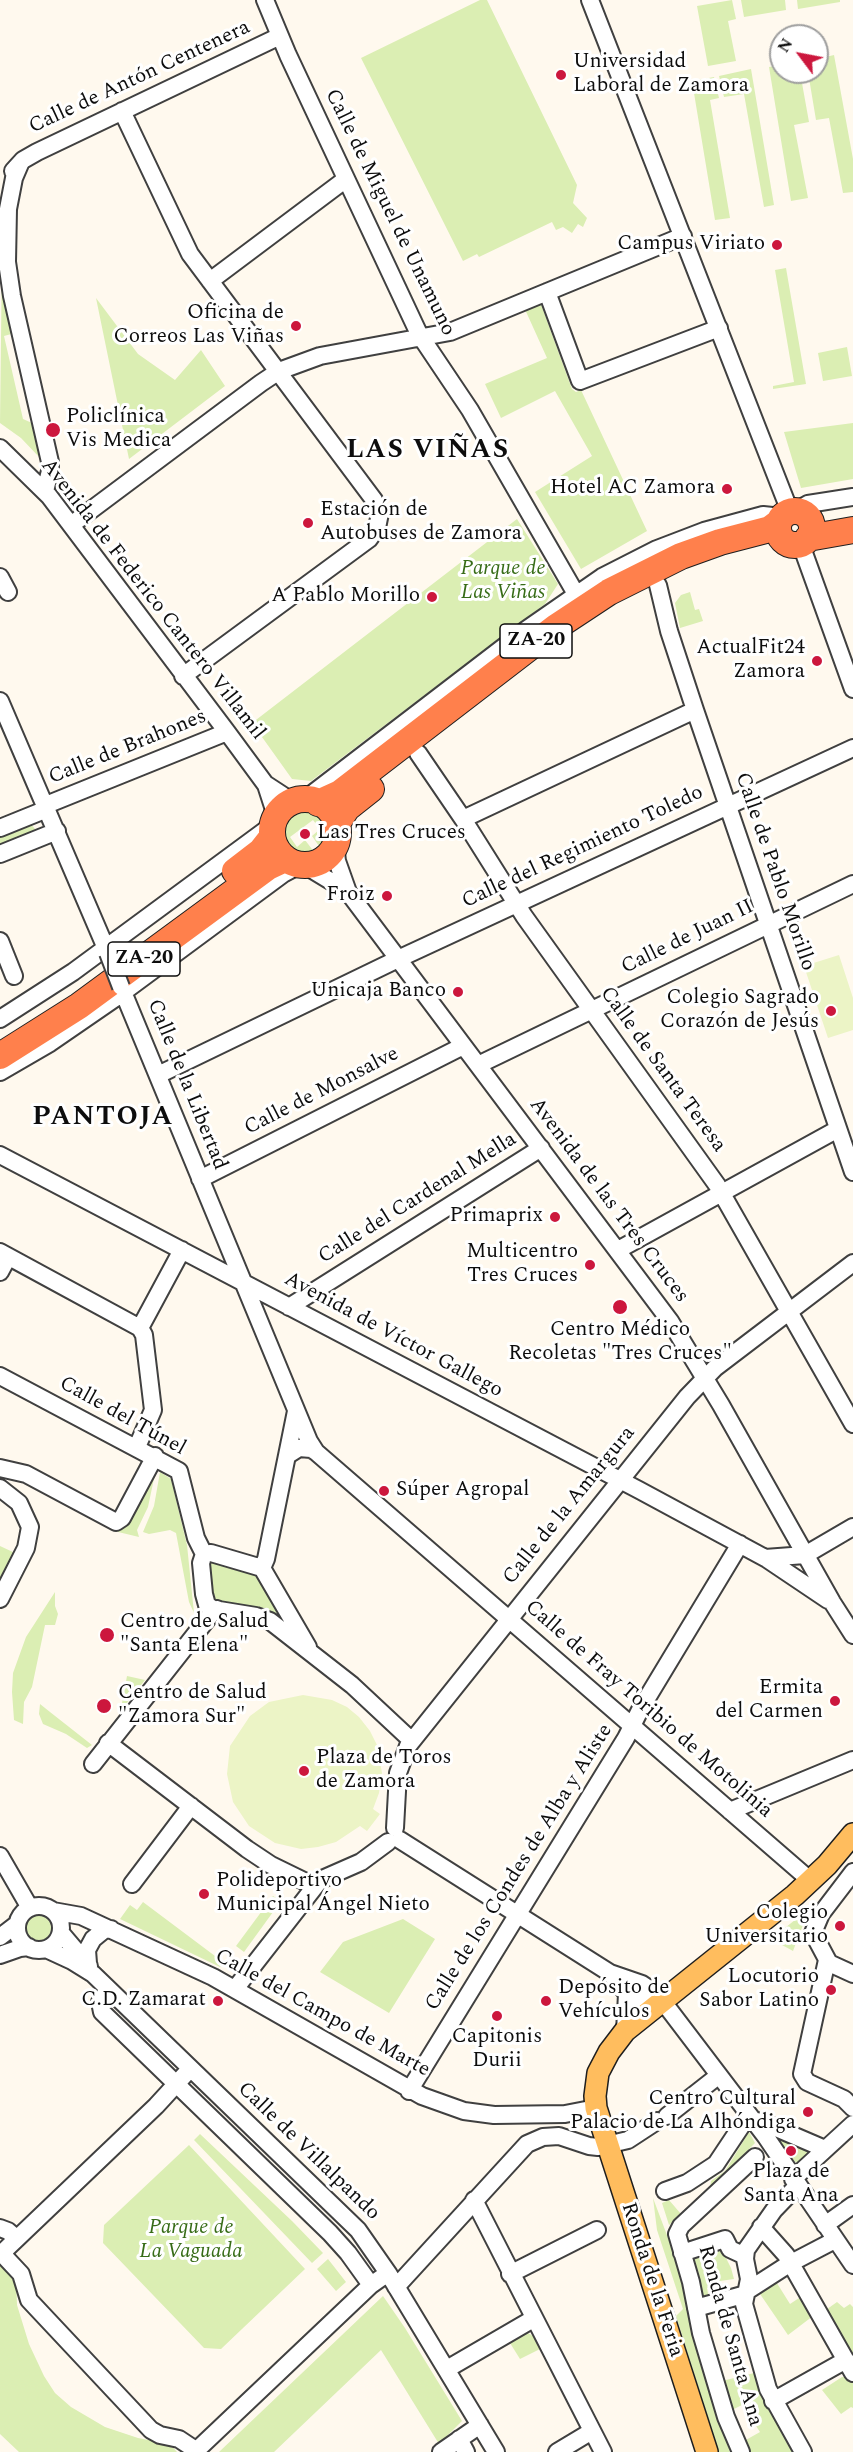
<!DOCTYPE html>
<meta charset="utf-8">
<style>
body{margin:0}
#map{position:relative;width:853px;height:2452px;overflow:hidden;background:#fff9ee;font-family:Spectral,serif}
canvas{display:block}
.north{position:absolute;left:769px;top:24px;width:60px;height:60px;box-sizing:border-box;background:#fff;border:2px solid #9e9e9e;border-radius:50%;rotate:302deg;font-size:16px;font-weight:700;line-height:24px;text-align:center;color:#0d0d0d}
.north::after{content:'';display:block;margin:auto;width:21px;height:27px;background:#cc173d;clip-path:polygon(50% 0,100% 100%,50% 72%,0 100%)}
</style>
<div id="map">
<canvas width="853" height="2452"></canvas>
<div class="north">N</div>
</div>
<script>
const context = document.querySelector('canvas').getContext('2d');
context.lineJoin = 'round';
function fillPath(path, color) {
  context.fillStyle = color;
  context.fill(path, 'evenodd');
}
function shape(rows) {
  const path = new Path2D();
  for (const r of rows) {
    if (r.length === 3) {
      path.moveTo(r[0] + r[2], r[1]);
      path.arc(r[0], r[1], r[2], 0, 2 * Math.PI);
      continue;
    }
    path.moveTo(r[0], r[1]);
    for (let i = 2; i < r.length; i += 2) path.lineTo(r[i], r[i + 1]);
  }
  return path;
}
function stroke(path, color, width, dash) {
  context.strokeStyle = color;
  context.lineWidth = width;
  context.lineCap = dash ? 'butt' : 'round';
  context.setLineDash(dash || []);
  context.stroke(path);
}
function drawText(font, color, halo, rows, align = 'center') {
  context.font = font + ' Spectral,serif';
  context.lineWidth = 6;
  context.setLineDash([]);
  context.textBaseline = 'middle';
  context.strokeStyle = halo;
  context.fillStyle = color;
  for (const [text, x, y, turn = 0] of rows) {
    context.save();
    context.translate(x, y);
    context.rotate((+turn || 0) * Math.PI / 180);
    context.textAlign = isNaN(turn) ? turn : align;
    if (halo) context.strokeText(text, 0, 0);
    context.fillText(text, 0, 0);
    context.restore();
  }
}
const green = shape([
 [480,0,487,0,577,185,573,203,587,218,583,227,578,224,572,233,563,227,556,230,552,222,479,257,477,254,463,261,361,58],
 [732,0,736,19,728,21,736,61,708,66,697,6],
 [741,0,785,0,786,10,744,17],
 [797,0,840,0,840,2,798,9],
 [834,55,853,159,853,192,843,193,829,118,816,120,808,72,817,72,817,59],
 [781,65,781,72,800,72,809,122,794,125,808,198,791,201,769,67],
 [751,69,774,205,764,207,744,94,724,97,719,76],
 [714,77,719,98,710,100,730,218,715,220,692,81],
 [2,254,15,333,4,336,23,419,32,423,40,458,21,438,0,423],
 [786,268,806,384,773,389,773,386,794,382,775,270],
 [96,298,138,354,175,380,201,350,225,386,129,459],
 [539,299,572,389,576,392,581,390,647,531,581,569,535,492,592,456,555,391,501,418,485,384,547,358,523,305],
 [847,347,852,376,823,381,818,353],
 [853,423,853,479,801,488,784,432],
 [517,519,558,584,545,604,311,781,292,779,252,723],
 [690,592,695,610,699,609,703,621,680,628,675,603,681,595],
 [304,809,320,815,327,825,328,836,321,849,312,836,320,829,313,820,290,837,297,847,305,840,315,853,304,856,291,851,283,841,282,834,282,827,288,816],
 [30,823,35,829,34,833,0,850,0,832],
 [156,1469,148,1507,137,1530,139,1537,114,1531],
 [160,1472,171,1479,187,1545,194,1613,189,1602,176,1533,170,1530,149,1534,143,1532,154,1506],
 [0,1546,15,1553,0,1589],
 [208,1560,257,1571,280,1614,211,1603],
 [55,1592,55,1606,58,1614,55,1625,45,1625,32,1687,24,1702,23,1724,14,1720,12,1692,13,1673,26,1637],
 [127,1676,145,1680,126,1704,122,1703],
 [40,1704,50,1712,92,1745,87,1748,66,1734,43,1724,39,1714],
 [273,1896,281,1901,244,1952,236,1946],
 [143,1902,223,1962,220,1967,120,1919,130,1905,137,1910],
 [805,1912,808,1912,793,1951,771,1939],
 [38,1928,13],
 [403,1919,435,1939,389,2013,320,1972,343,1942],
 [749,2132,755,2143,740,2158,741,2161,710,2188,711,2181,725,2171],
 [200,2134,292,2221,323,2253,312,2263,194,2140],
 [775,2134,812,2152,798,2163,795,2162],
 [189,2145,305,2269,221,2349,204,2348,103,2243,104,2225],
 [653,2198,685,2283,691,2332,730,2452,719,2452,676,2316,683,2309,657,2230],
 [669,2200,681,2214,669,2225,662,2203],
 [719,2244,731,2268,734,2279,720,2281,720,2284,707,2288,709,2299,699,2301,688,2253],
 [328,2259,346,2282,336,2291,317,2269],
 [0,2260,16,2276,17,2305,29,2344,44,2376,55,2393,71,2407,105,2427,138,2438,170,2444,177,2452,19,2452,0,2434],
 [775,2280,790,2304,802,2296,813,2316,788,2335,758,2291],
 [383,2296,405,2328,462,2421,439,2444,381,2350,274,2452,219,2452],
 [837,2302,844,2308,850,2304,853,2307,853,2362,823,2312],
 [528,2333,533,2336,540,2349,520,2359,510,2343],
 [758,2372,797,2452,749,2452,744,2441,760,2432,742,2405,730,2411,722,2381],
 [842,2377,849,2377,853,2382,853,2408,851,2407,841,2414,822,2390]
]);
const pitch = shape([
 [839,955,853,998,853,1030,828,1038,804,966],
 [303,1695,332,1700,347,1707,359,1717,370,1731,377,1745,382,1773,379,1793,373,1809,380,1814,367,1831,360,1826,336,1842,318,1847,301,1849,275,1843,249,1826,233,1802,227,1774,230,1746,250,1716,269,1702]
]);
const minor = shape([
 [265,0,288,55,419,334,470,410,576,594],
 [590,0,787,504,787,513],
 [122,111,190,254,374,500,380,513,377,528,369,539,183,676],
 [20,164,14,178,8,209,7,262,12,296,50,462,50,471,45,491],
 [13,171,23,160,37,152,280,36],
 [210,281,346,179],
 [547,292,580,381,719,328],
 [0,448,49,496,227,732,266,785,276,816],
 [796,511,808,504,853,497],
 [71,525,261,383,279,371,320,356,450,332,683,236],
 [795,545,804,553,853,689],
 [0,577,8,592],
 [658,585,669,631,695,710,853,1172],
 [0,701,108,953],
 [418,753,463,819,524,916,717,1185,853,1424],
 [267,785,293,802],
 [304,800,527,629,602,577,657,549,704,531,763,515,782,517],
 [46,805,227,732],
 [463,819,695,710],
 [0,828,47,809],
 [335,843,337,861,348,892,670,1321,721,1405,832,1602,853,1635],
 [0,854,57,831],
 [304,865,347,891],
 [0,941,14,976],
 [121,987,309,1441,316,1452],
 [0,1019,73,972,271,826],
 [478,1065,853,884],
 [0,1072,50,1043,114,999,283,874,300,865],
 [158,1075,398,959,853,748],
 [0,1155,639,1490,767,1559,828,1600],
 [200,1179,463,1046],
 [618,1250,838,1129],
 [0,1252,140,1328,144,1335,153,1410,137,1447],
 [0,1272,8,1257],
 [289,1307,541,1148],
 [140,1328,182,1250],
 [0,1376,179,1471,196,1538,204,1554],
 [288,1455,299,1448,311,1449,316,1452,811,1881],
 [0,1468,26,1474,116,1522,122,1518,155,1456],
 [0,1488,19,1503,30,1527,26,1548,0,1599],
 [204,1554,201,1563,204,1594,207,1605,213,1609,256,1616,270,1621,352,1685,412,1741],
 [204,1554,211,1553,262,1568],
 [765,1558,805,1555,853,1527],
 [262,1568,266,1559,296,1411],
 [262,1568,308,1647],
 [108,1743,247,1849,271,1865,314,1886],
 [93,1764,212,1613,217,1609],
 [730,1811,853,1760],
 [395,1828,398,1773,408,1746,687,1397,715,1368,853,1263],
 [400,1840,610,1973,642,1984,658,1995,766,2137,853,2265],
 [0,1856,30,1908],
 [853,1872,821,1914,813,1933,829,1963,853,1974],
 [132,1884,191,1806],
 [39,1928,22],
 [53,1911,81,1916,213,1977,422,2096,464,2111,494,2115,565,2114,596,2108],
 [61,1933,89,1966],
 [0,1937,17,1924],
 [46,1949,72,1961,93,1974,358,2230,388,2273,496,2452],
 [0,1955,20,1948,29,1947],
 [827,1960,802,2074,807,2082,844,2099,853,2108],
 [88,1963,87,1950,93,1939,104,1930,111,1929],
 [610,1973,627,1994,639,2001,649,2003,663,2000],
 [108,1989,100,2002,102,2012,330,2233,348,2253,371,2285],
 [235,1989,320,1880,361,1862,388,1842],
 [625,2031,627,1994],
 [190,2069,156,2106,4,2251,6,2258,21,2274,29,2300,151,2430,160,2435,179,2439,194,2449,199,2448,371,2285,388,2273],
 [409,2091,626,1738,641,1708,740,1544],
 [667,2116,718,2076],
 [752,2120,762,2122,825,2149],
 [793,2179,853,2124],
 [798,2185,774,2210,746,2250,745,2259,749,2279,744,2304,768,2389,803,2452],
 [665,2191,687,2183,716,2164,748,2116],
 [474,2200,603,2452],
 [825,2225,853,2205],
 [761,2227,786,2255,853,2373],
 [0,2228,8,2231,16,2238],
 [682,2253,725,2239,730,2249,745,2256],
 [510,2274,597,2230],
 [396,2287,527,2144,543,2137,559,2136,589,2146,598,2147,628,2140,657,2121],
 [747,2291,789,2264,835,2240],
 [696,2308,746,2294],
 [447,2369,533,2319],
 [773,2401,846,2360],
 [459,2439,466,2452],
 [441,2452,480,2425],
 [557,2452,592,2431],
 [741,2452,726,2417,701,2333,691,2282,677,2234,681,2226,755,2157]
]);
const major = shape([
 [707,2452,596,2108,595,2096,598,2073,609,2052,625,2031,795,1895,827,1865,853,1834]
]);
const highway = shape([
 [795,528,17],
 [808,538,853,530],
 [305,832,33],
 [318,803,340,793,556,627,609,592,681,556,720,542,770,529,778,523],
 [336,825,347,808,371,789],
 [235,871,261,851,272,837],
 [0,1056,79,1006,268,867,285,859]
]);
const minorBridge = shape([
 [108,953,121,987]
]);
const markers = [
 [561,75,6,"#cc173d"],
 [777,245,6,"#cc173d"],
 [296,326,6,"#cc173d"],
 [53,430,8,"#cc173d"],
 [727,489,6,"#cc173d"],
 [308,523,6,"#cc173d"],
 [432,597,6,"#cc173d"],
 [817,661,6,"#cc173d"],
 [305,834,6,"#cc173d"],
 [387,896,6,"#cc173d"],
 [458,992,6,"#cc173d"],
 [831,1011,6,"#cc173d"],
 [555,1217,6,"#cc173d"],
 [590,1265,6,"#cc173d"],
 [620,1307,8,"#cc173d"],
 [384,1491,6,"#cc173d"],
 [107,1635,8,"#cc173d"],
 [835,1701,6,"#cc173d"],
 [104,1706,8,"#cc173d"],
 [304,1771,6,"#cc173d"],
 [204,1894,6,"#cc173d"],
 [840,1926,6,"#cc173d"],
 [831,1990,6,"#cc173d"],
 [218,2001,6,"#cc173d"],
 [546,2001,6,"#cc173d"],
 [497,2016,6,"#cc173d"],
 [808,2112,6,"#cc173d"],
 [791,2151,6,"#cc173d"]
];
const shields = [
 [536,641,72],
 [144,959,72]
];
const shieldNames = [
 ["ZA-20",536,641],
 ["ZA-20",144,959]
];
const poiNames = [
 ["Universidad",573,63,"left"],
 ["Laboral de Zamora",573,87,"left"],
 ["Campus Viriato",765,245],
 ["Oficina de",284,314],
 ["Correos Las Viñas",284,338],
 ["Policlínica",66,418,"left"],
 ["Vis Medica",66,442,"left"],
 ["Hotel AC Zamora",715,489],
 ["Estación de",320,511,"left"],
 ["Autobuses de Zamora",320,535,"left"],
 ["A Pablo Morillo",420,597],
 ["ActualFit24",805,649],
 ["Zamora",805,673],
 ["Las Tres Cruces",317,834,"left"],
 ["Froiz",375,896],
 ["Unicaja Banco",446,992],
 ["Colegio Sagrado",819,999],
 ["Corazón de Jesús",819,1023],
 ["Primaprix",543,1217],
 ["Multicentro",578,1253],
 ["Tres Cruces",578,1277],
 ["Centro Médico",620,1331,"center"],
 ["Recoletas \"Tres Cruces\"",620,1355,"center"],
 ["Súper Agropal",396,1491,"left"],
 ["Centro de Salud",120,1623,"left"],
 ["\"Santa Elena\"",120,1647,"left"],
 ["Ermita",823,1689],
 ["del Carmen",823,1713],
 ["Centro de Salud",118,1694,"left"],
 ["\"Zamora Sur\"",118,1718,"left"],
 ["Plaza de Toros",316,1759,"left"],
 ["de Zamora",316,1783,"left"],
 ["Polideportivo",216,1882,"left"],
 ["Municipal Ángel Nieto",216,1906,"left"],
 ["Colegio",828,1914],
 ["Universitario",828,1938],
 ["Locutorio",819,1978],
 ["Sabor Latino",819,2002],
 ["Depósito de",558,1989,"left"],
 ["Vehículos",558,2013,"left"],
 ["C.D. Zamarat",206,2001],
 ["Capitonis",497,2038,"center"],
 ["Durii",497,2062,"center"],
 ["Centro Cultural",796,2100],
 ["Palacio de La Alhóndiga",796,2124],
 ["Plaza de",791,2173,"center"],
 ["Santa Ana",791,2197,"center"]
];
const streetNames = [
 ["Calle de Antón Centenera",140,78,-25],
 ["Calle de Miguel de Unamuno",389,213,64],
 ["Avenida de Federico Cantero Villamil",152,600,52],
 ["Calle de Brahones",128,748,-22],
 ["Calle del Regimiento Toledo",583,848,-25],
 ["Calle de Pablo Morillo",774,872,71],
 ["Calle de Juan II",688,938,-26],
 ["Calle de Santa Teresa",662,1070,54],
 ["Calle de la Libertad",186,1085,68],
 ["Calle de Monsalve",322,1092,-27],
 ["Calle del Cardenal Mella",418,1199,-32],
 ["Avenida de las Tres Cruces",608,1201,53],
 ["Avenida de Víctor Gallego",393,1336,28],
 ["Calle del Túnel",122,1417,29],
 ["Calle de la Amargura",570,1506,-51],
 ["Calle de Fray Toribio de Motolinia",648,1710,41],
 ["Calle de los Condes de Alba y Aliste",520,1868,-58],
 ["Calle del Campo de Marte",322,2014,29],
 ["Calle de Villalpando",308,2152,44],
 ["Ronda de la Feria",651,2280,72],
 ["Ronda de Santa Ana",729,2336,74]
];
const parkNames = [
 ["Parque de",503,570],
 ["Las Viñas",503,594],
 ["Parque de",191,2229],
 ["La Vaguada",191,2253]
];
const districtNames = [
 ["LAS VIÑAS",428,452],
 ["PANTOJA",103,1119]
];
fillPath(green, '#dbeeb3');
fillPath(pitch, '#ecf4c6');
stroke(minor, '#404040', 20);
stroke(major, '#1e1e1e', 24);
stroke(highway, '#1e1e1e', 28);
stroke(minor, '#fff', 16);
stroke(major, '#ffbd5e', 21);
stroke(highway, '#ff804c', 26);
stroke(minorBridge, '#404040', 20, []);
stroke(minorBridge, '#fff', 16);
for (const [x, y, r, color] of markers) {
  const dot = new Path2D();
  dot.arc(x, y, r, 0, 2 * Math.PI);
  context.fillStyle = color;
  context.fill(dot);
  stroke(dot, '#fff', 2);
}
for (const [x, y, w] of shields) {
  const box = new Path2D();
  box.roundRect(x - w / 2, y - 17, w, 34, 4.5);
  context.fillStyle = '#fff';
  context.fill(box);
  stroke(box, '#0d0d0d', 1.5);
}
drawText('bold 20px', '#0d0d0d', null, shieldNames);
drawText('21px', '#0d0d0d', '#fff', poiNames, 'right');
drawText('21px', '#0d0d0d', '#fff', streetNames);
drawText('italic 21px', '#376c17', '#fff', parkNames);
context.letterSpacing = '1.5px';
drawText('bold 27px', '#0d0d0d', '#fff', districtNames);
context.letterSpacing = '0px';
</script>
